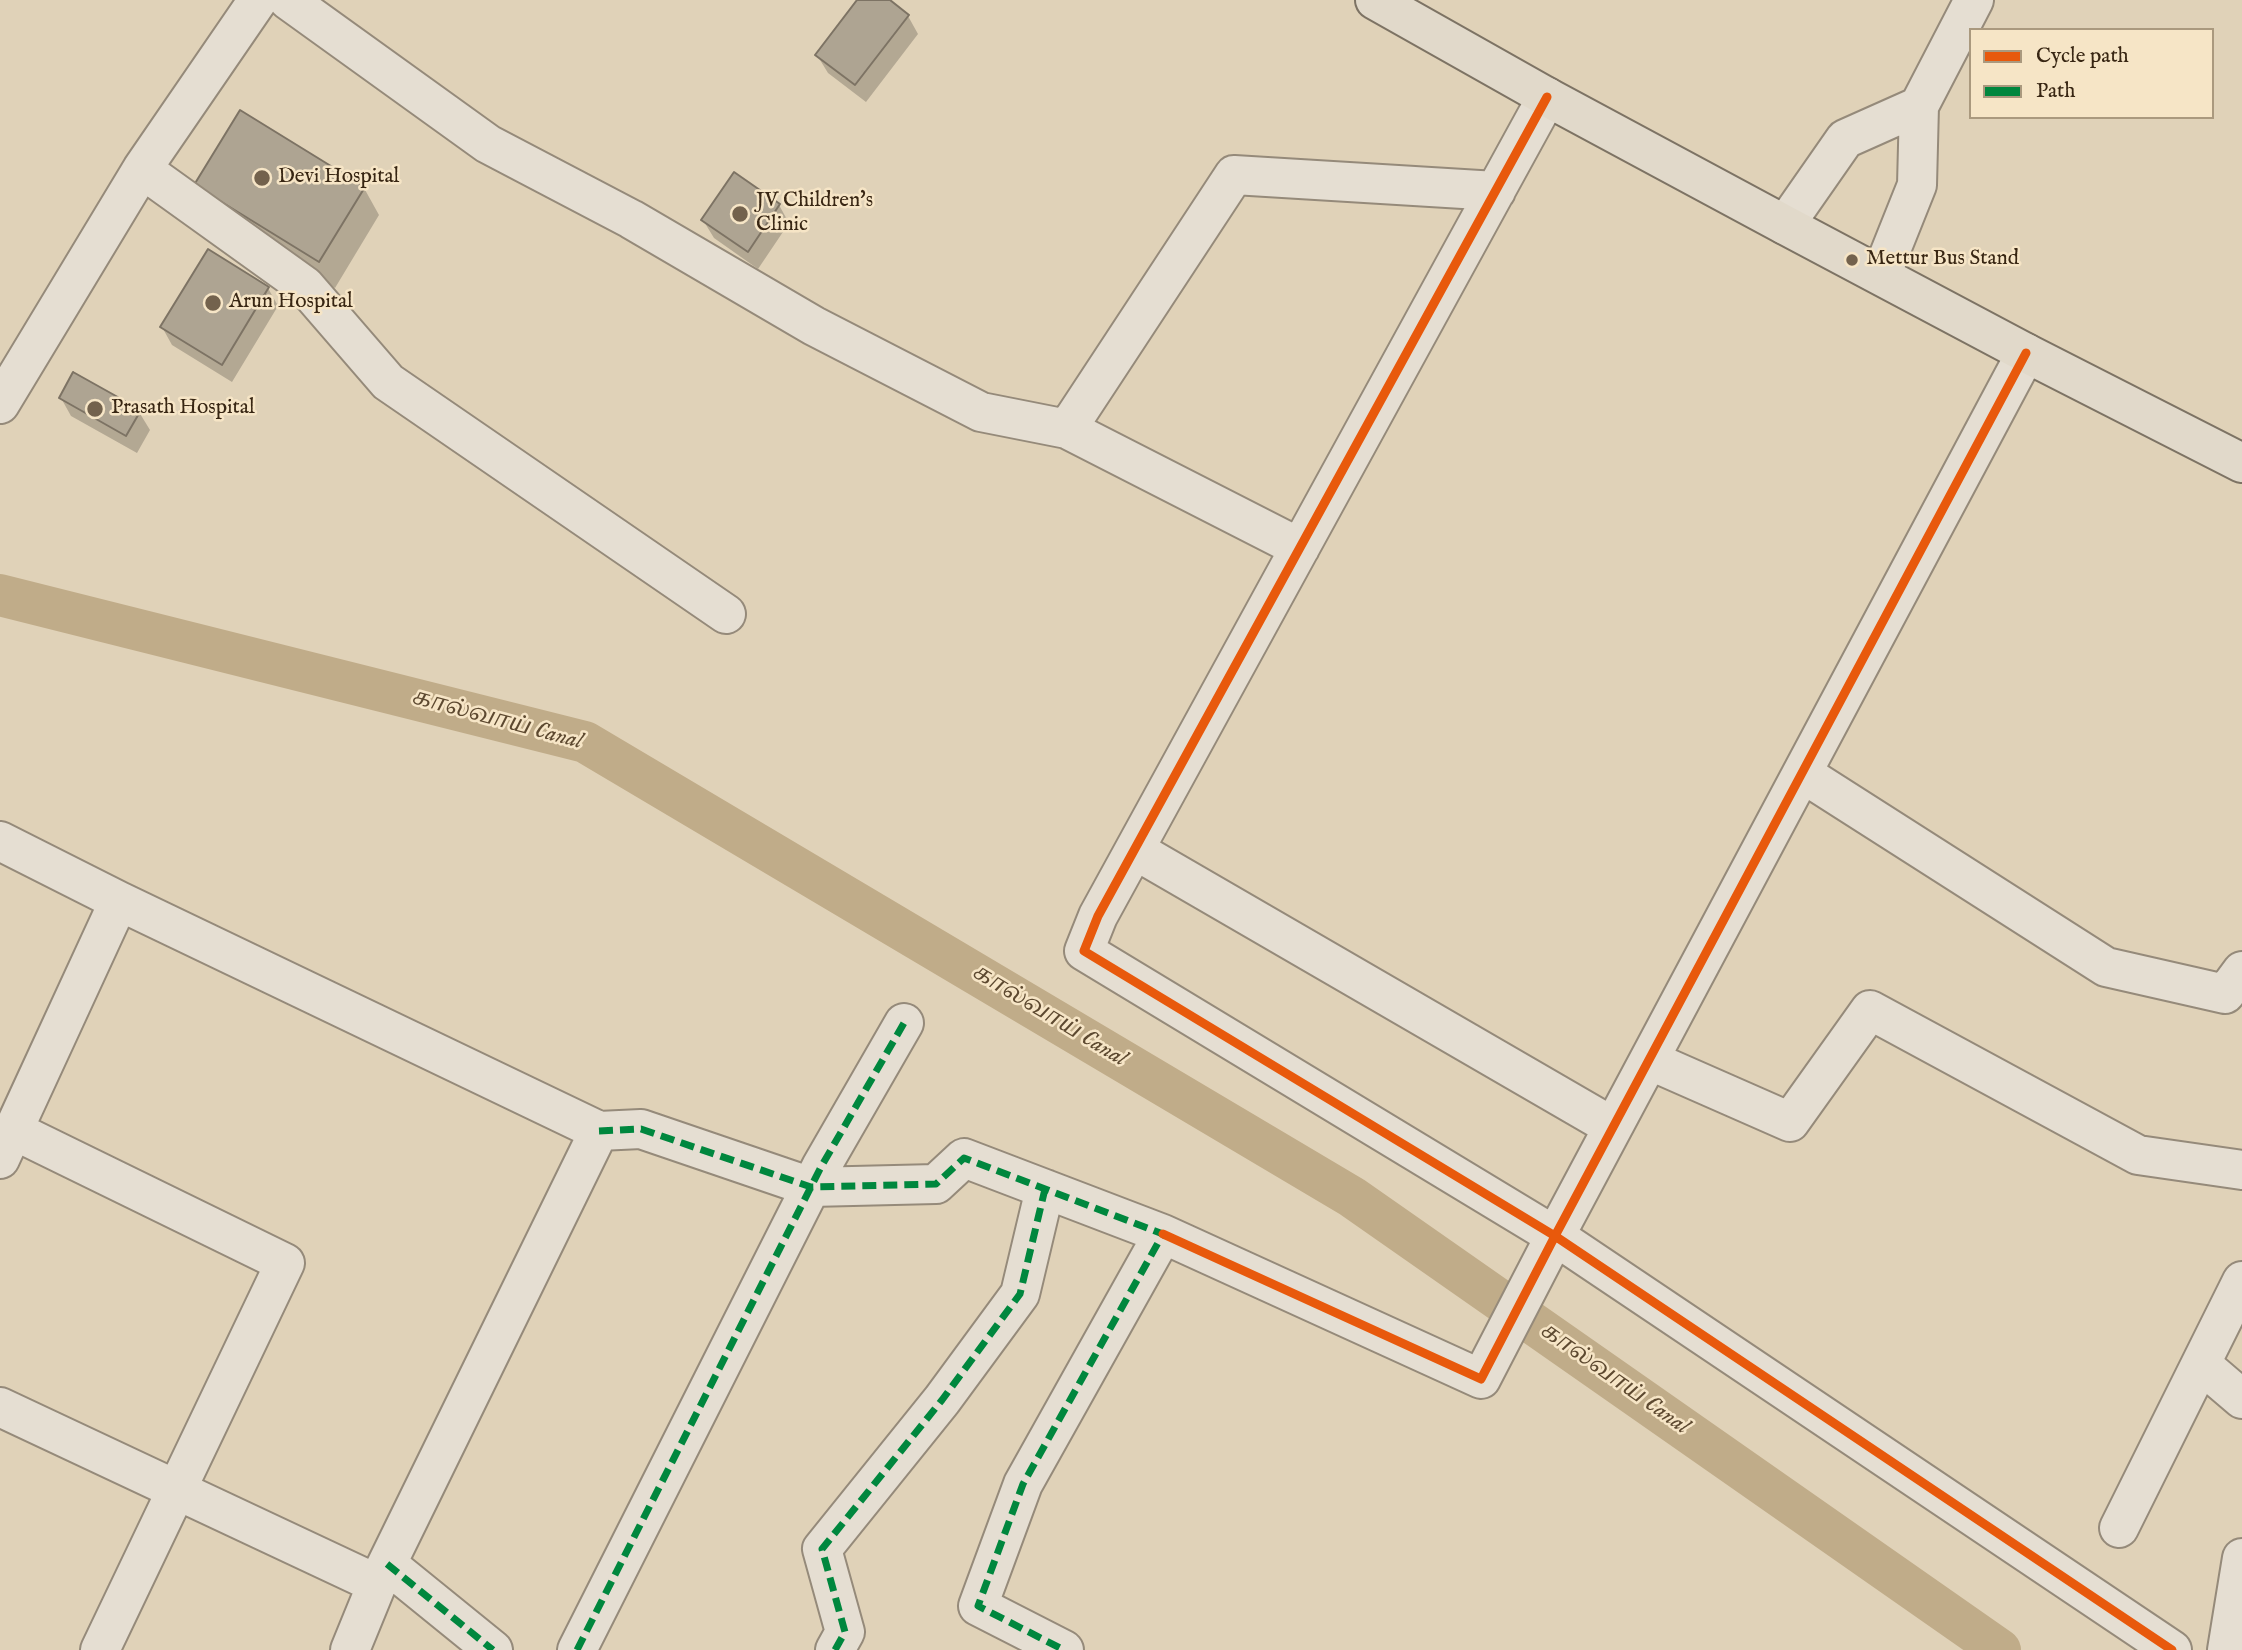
<!DOCTYPE html>
<meta charset="utf-8">
<style>
body{margin:0}
#map{position:relative;width:2242px;height:1650px;overflow:hidden;background:#e0d2b8;font-family:"IM FELL English",serif}
canvas{display:block}
.legend{position:absolute;left:1969px;top:28px;width:245px;height:91px;box-sizing:border-box;background:#f6e5c6;border:2px solid #aa997e;margin:0;padding:9px 12px;list-style:none;font-size:21px;color:#382613}
.legend li{display:flex;align-items:center;gap:14px;height:35px}
.legend b{width:35px;border:2px solid #aa997e}
</style>
<div id="map">
<canvas width="2242" height="1650"></canvas>
<ul class="legend">
<li><b style="height:9px;background:#e8590c"></b>Cycle path</li>
<li><b style="height:9px;background:#00873e"></b>Path</li>
</ul>
</div>
<script>
const context = document.querySelector('canvas').getContext('2d');
context.lineJoin = 'round';
function fillPath(path, color) {
  context.fillStyle = color;
  context.fill(path, 'evenodd');
}
function shape(rows) {
  const path = new Path2D();
  for (const r of rows) {
    path.moveTo(r[0], r[1]);
    for (let i = 2; i < r.length; i += 2) path.lineTo(r[i], r[i + 1]);
  }
  return path;
}
function stroke(path, color, width, dash) {
  context.strokeStyle = color;
  context.lineWidth = width;
  context.lineCap = dash ? 'butt' : 'round';
  context.setLineDash(dash || []);
  context.stroke(path);
}
function drawText(font, color, halo, rows, align = 'center') {
  context.font = font + ' "IM FELL English","Noto Serif Tamil",serif';
  context.lineWidth = 5;
  context.setLineDash([]);
  context.textBaseline = 'middle';
  context.strokeStyle = halo;
  context.fillStyle = color;
  for (const [text, x, y, turn = 0] of rows) {
    context.save();
    context.translate(x, y);
    context.rotate((+turn || 0) * Math.PI / 180);
    context.textAlign = isNaN(turn) ? turn : align;
    if (halo) context.strokeText(text, 0, 0);
    context.fillText(text, 0, 0);
    context.restore();
  }
}
const shadow = shape([
 [859,0,887,0,908,16,918,34,866,102,828,73,817,55],
 [196,185,364,188,379,215,335,288,211,212],
 [779,205,789,223,758,269,714,238,703,220],
 [268,288,278,306,232,382,172,345,162,327],
 [61,398,139,412,150,430,137,453,71,416]
]);
const canal = shape([
 [0,595,585,742,1352,1197,2000,1650]
]);
const building = shape([
 [857,0,890,0,909,15,855,85,815,55,857,0],
 [240,110,365,187,319,262,194,185,240,110],
 [734,172,780,204,748,252,701,220,734,172],
 [208,249,269,287,222,365,160,327,208,249],
 [73,372,141,410,126,436,59,398,73,372]
]);
const minor = shape([
 [288,0,488,144,631,219,814,326,981,412,1067,429,1300,548],
 [1547,97,1098,916,1084,951,1555,1236,2172,1650],
 [1919,106,1974,0],
 [142,169,305,286,388,382,726,614],
 [1785,225,1845,139,1919,106,1917,185,1881,275],
 [0,404,142,169,258,0],
 [1067,429,1234,175,1496,191],
 [1802,773,2106,967,2225,994,2242,971],
 [0,841,119,901,599,1131,377,1584,350,1650],
 [1135,850,1613,1127],
 [1649,1060,1790,1122,1870,1010,2138,1155,2242,1170],
 [13,1130,285,1263,100,1650],
 [599,1131,641,1129,811,1187,936,1184,964,1158,1163,1234,1023,1484,978,1606,1064,1650],
 [0,1159,119,901],
 [1163,1234,1481,1379,1555,1236,2026,353],
 [2201,1364,2242,1399],
 [0,1407,377,1584],
 [2119,1528,2242,1281],
 [387,1564,493,1650],
 [577,1650,821,1167,904,1023],
 [835,1650,845,1632,822,1549,942,1400,1020,1294,1045,1189],
 [2227,1650,2242,1558]
]);
const major = shape([
 [1375,0,1547,97,1785,225,2026,353,2242,463]
]);
const quiet = shape([
 [599,1131,641,1129,811,1187,936,1184,964,1158,1163,1234,1023,1484,978,1606,1064,1650],
 [387,1564,493,1650],
 [577,1650,821,1167,904,1023],
 [835,1650,845,1632,822,1549,942,1400,1020,1294,1045,1189]
]);
const cycleway = shape([
 [1547,97,1098,916,1084,951,1555,1236,2172,1650],
 [1163,1234,1481,1379,1555,1236,2026,353]
]);
const markers = [
 [262,178,9,"#73624d"],
 [740,214,9,"#73624d"],
 [1852,260,7,"#73624d"],
 [213,303,9,"#73624d"],
 [95,409,9,"#73624d"]
];
const poiNames = [
 ["Devi Hospital",278,178],
 ["JV Children's",756,202],
 ["Clinic",756,226],
 ["Mettur Bus Stand",1866,260],
 ["Arun Hospital",229,303],
 ["Prasath Hospital",111,409]
];
const waterNames = [
 ["கால்வாய் Canal",497,721,15],
 ["கால்வாய் Canal",1049,1017,31],
 ["கால்வாய் Canal",1614,1380,35]
];
fillPath(shadow, '#0003');
stroke(canal, '#c0ac89', 42);
fillPath(building, '#aea492');
stroke(building, '#7d7364', 2);
stroke(minor, '#958a7a', 42);
stroke(major, '#7d7364', 42);
stroke(minor, '#e5ded2', 38);
stroke(major, '#e1d9ca', 38);
stroke(quiet, '#00873e', 7, [14, 7]);
stroke(cycleway, '#e8590c', 9);
for (const [x, y, r, color] of markers) {
  const dot = new Path2D();
  dot.arc(x, y, r, 0, 2 * Math.PI);
  context.fillStyle = color;
  context.fill(dot);
  stroke(dot, '#f6e5c6', 2.5);
}
drawText('21px', '#382613', '#f6e5c6', poiNames, 'left');
drawText('italic 23px', '#5d4930', '#f6e5c6', waterNames);
</script>
